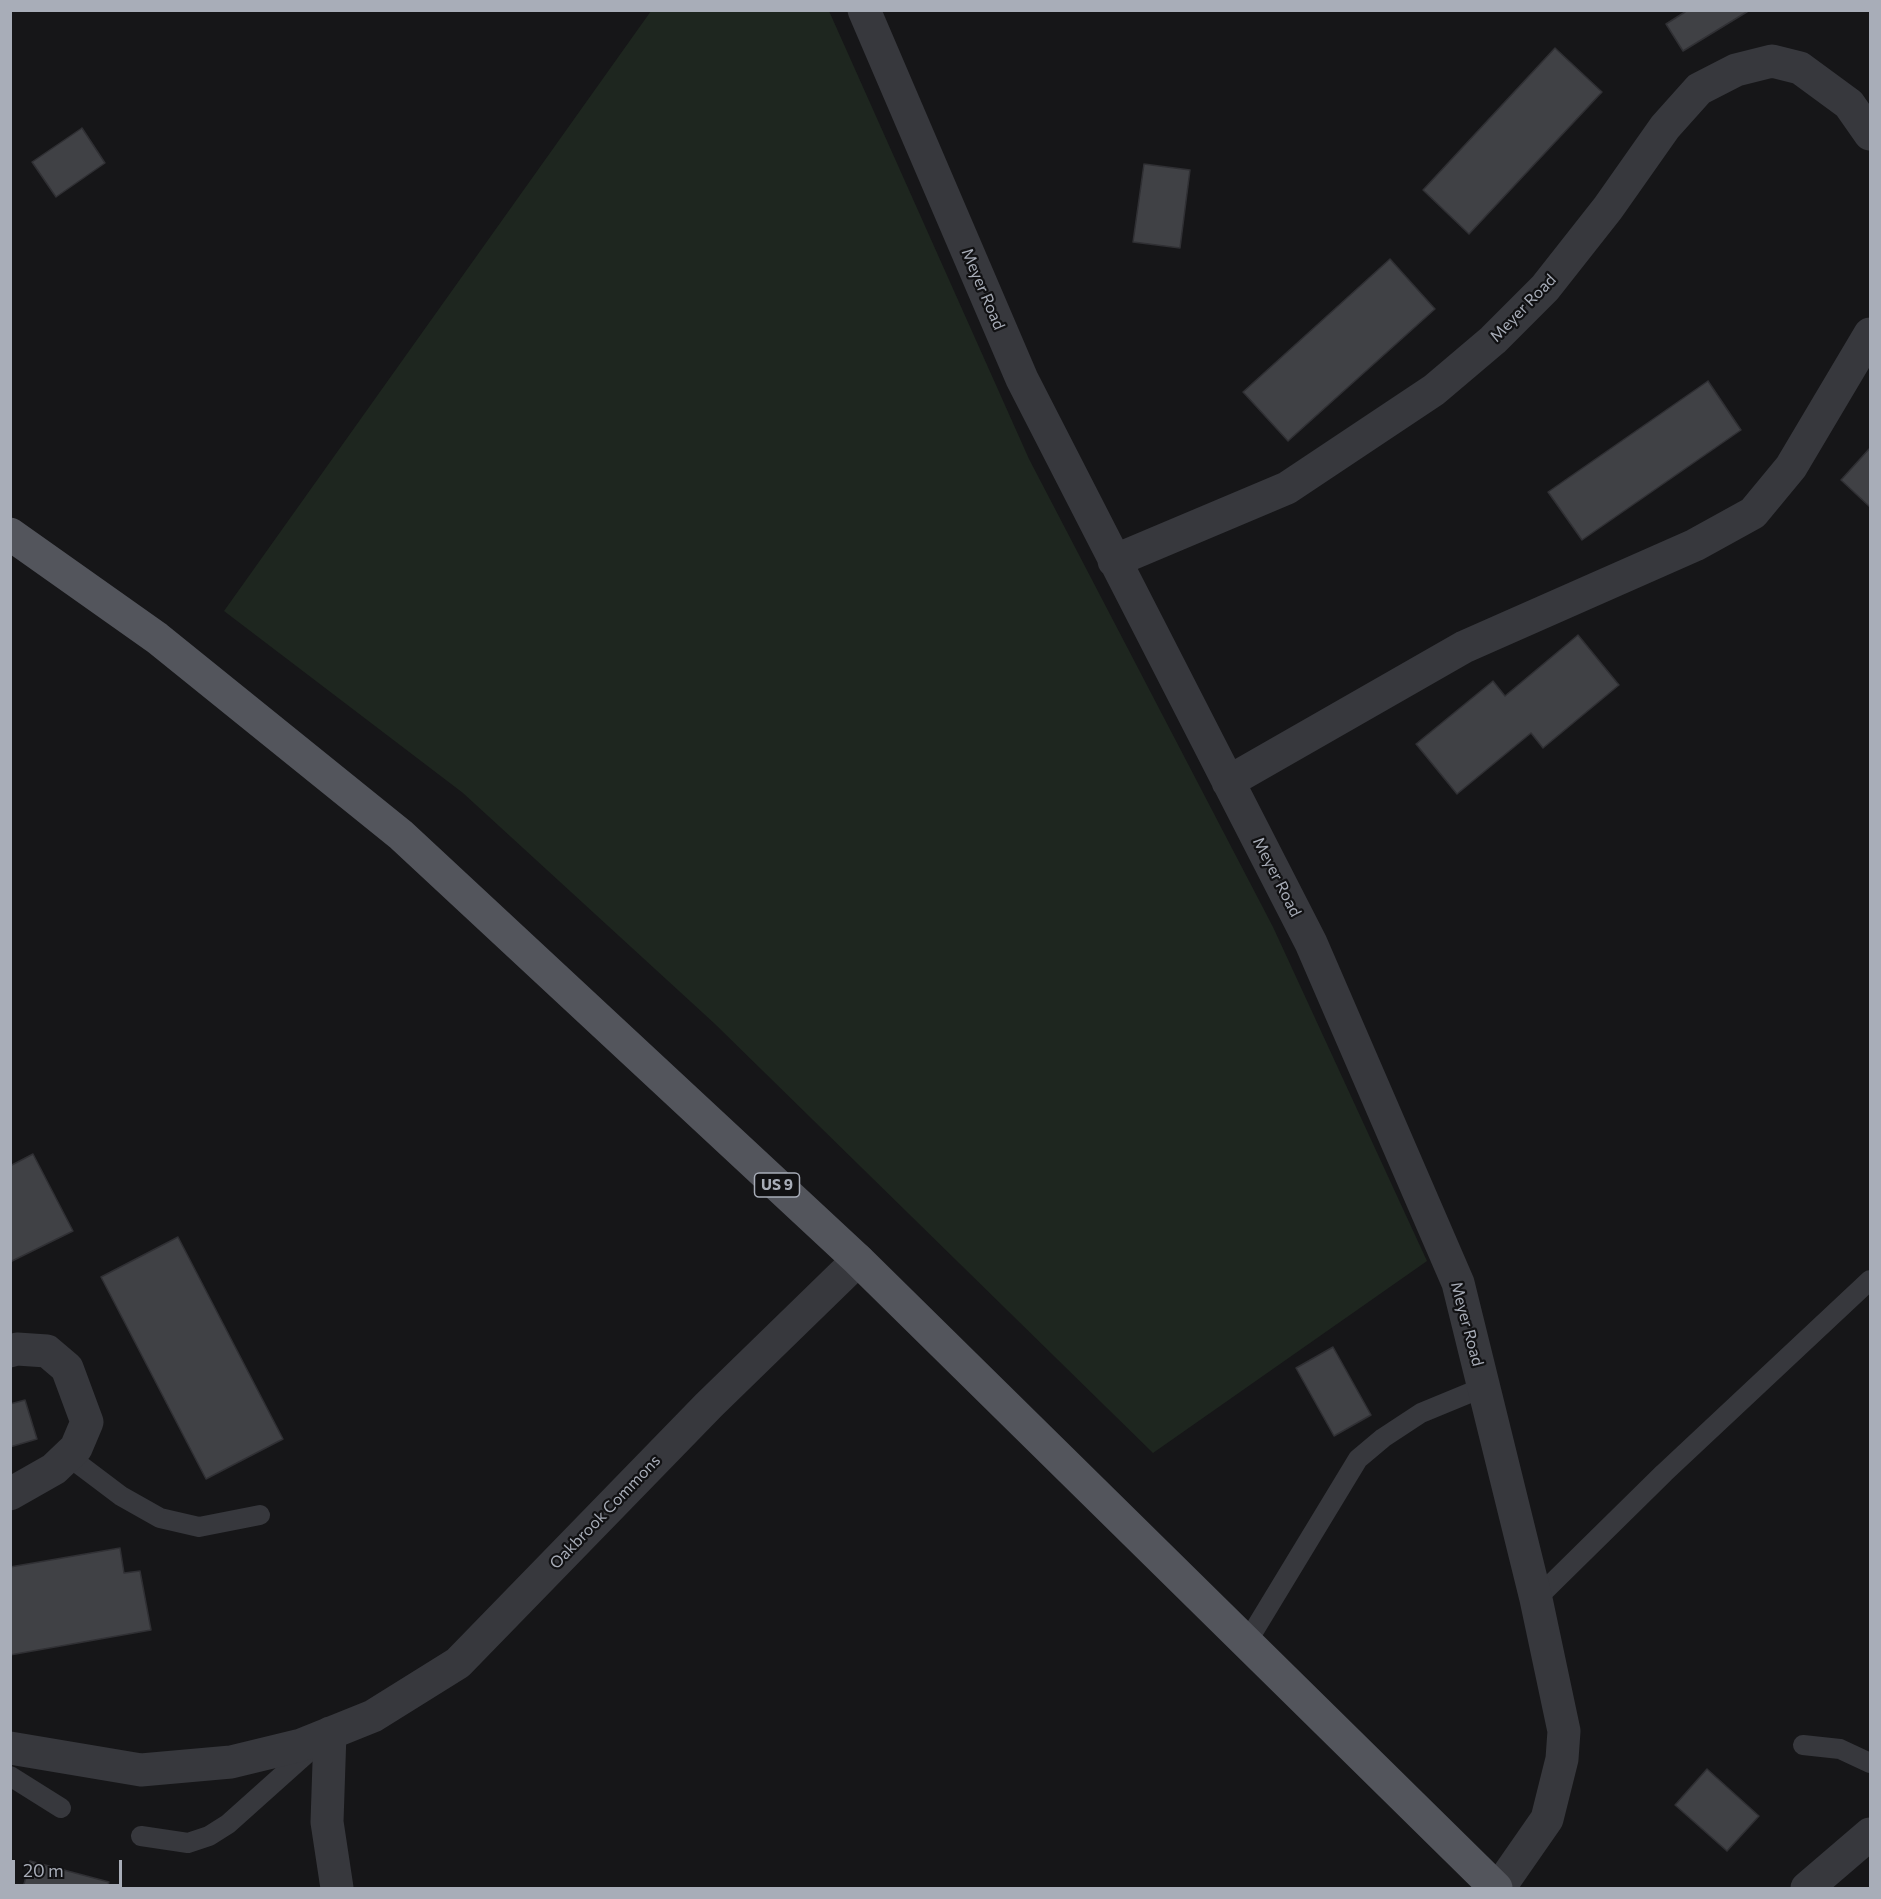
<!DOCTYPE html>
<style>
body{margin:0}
#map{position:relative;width:1881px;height:1899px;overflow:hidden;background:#161618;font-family:Commissioner,sans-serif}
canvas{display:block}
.frame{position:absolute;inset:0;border:12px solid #a8adb8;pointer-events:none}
.scale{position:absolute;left:12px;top:1860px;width:110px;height:27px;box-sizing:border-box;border:3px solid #a8adb8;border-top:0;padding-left:8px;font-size:18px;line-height:21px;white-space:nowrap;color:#a8adb8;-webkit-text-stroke:4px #111113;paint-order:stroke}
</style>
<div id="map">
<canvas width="1881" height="1899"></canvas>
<div class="frame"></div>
<div class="scale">20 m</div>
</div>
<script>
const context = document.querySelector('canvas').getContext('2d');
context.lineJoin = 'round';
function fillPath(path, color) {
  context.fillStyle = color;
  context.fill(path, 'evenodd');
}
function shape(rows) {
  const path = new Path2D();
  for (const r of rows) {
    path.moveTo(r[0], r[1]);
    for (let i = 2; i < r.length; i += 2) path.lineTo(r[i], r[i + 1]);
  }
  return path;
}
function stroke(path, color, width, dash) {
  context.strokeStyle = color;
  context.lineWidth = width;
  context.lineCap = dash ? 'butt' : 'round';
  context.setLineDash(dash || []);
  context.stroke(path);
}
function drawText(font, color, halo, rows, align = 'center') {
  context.font = font + ' Commissioner,sans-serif';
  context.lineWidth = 4.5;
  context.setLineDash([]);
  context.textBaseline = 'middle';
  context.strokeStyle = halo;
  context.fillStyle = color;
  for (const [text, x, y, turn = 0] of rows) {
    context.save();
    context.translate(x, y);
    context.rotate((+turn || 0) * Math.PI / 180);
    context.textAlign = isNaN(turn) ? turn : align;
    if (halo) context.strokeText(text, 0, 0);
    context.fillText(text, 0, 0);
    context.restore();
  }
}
const green = shape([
 [651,11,829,11,1029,459,1273,927,1427,1261,1153,1453,715,1024,463,793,224,611]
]);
const building = shape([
 [1684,10,1750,10,1683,51,1666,24,1685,12,1684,10],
 [1555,48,1602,92,1469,234,1423,190,1555,48],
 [82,128,105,163,56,197,32,162,82,128],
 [1144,164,1190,170,1180,248,1133,242,1144,164],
 [1390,259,1435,309,1288,441,1243,392,1390,259],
 [1708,381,1741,430,1582,540,1548,492,1708,381],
 [1870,448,1870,507,1841,480,1870,448],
 [1578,635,1619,685,1543,748,1531,733,1457,794,1416,744,1493,681,1505,696,1578,635],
 [33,1154,73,1231,10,1262,10,1166,33,1154],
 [178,1237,283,1439,206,1479,101,1277,178,1237],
 [1333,1347,1371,1415,1334,1436,1296,1368,1333,1347],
 [25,1400,37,1439,10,1447,10,1404,25,1400],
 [120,1548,124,1573,140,1571,151,1630,10,1655,10,1567,120,1548],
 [1707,1769,1759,1816,1727,1851,1675,1805,1707,1769],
 [30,1861,109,1882,107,1888,23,1888,30,1861]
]);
const service = shape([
 [68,1456,121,1496,160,1518,199,1527,260,1515],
 [1536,1599,1664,1473,1870,1280],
 [1247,1642,1358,1459,1383,1438,1421,1413,1484,1387],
 [1803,1745,1840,1749,1870,1763],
 [10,1776,61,1808],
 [141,1836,188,1843,209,1836,228,1824,314,1747]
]);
const minor = shape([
 [864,10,1022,379,1311,943,1458,1283,1536,1599,1564,1731,1562,1759,1547,1819,1499,1888],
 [1114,561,1287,488,1434,390,1493,340,1545,288,1608,208,1665,127,1699,89,1736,70,1772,61,1800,68,1849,104,1870,134],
 [1228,782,1464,647,1695,545,1753,513,1791,467,1870,334],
 [10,1351,17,1349,47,1351,67,1368,87,1422,76,1448,54,1469,10,1494],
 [330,1733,327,1822,337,1888],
 [10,1748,141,1770,231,1762,301,1745,373,1716,458,1663,709,1405,858,1260],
 [1807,1888,1870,1834]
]);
const primary = shape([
 [10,534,157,638,401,835,858,1260,1496,1888]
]);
const shields = [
 [777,1185,45]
];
const shieldNames = [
 ["US 9",777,1185]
];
const streetNames = [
 ["Meyer Road",983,289,67],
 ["Meyer Road",1523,308,-46],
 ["Meyer Road",1277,877,63],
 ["Meyer Road",1467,1324,75],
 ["Oakbrook Commons",605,1512,-46]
];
fillPath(green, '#1e261f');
fillPath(building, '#404145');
stroke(building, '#303034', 1.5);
stroke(service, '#37383d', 20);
stroke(minor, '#37383d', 33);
stroke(primary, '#53555c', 33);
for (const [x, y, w] of shields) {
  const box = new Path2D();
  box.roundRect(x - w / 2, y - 12, w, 24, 4.5);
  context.fillStyle = '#111113';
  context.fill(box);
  stroke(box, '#a8adb8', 1.5);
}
drawText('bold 15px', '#a8adb8', null, shieldNames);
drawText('16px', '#a8adb8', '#111113', streetNames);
</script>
